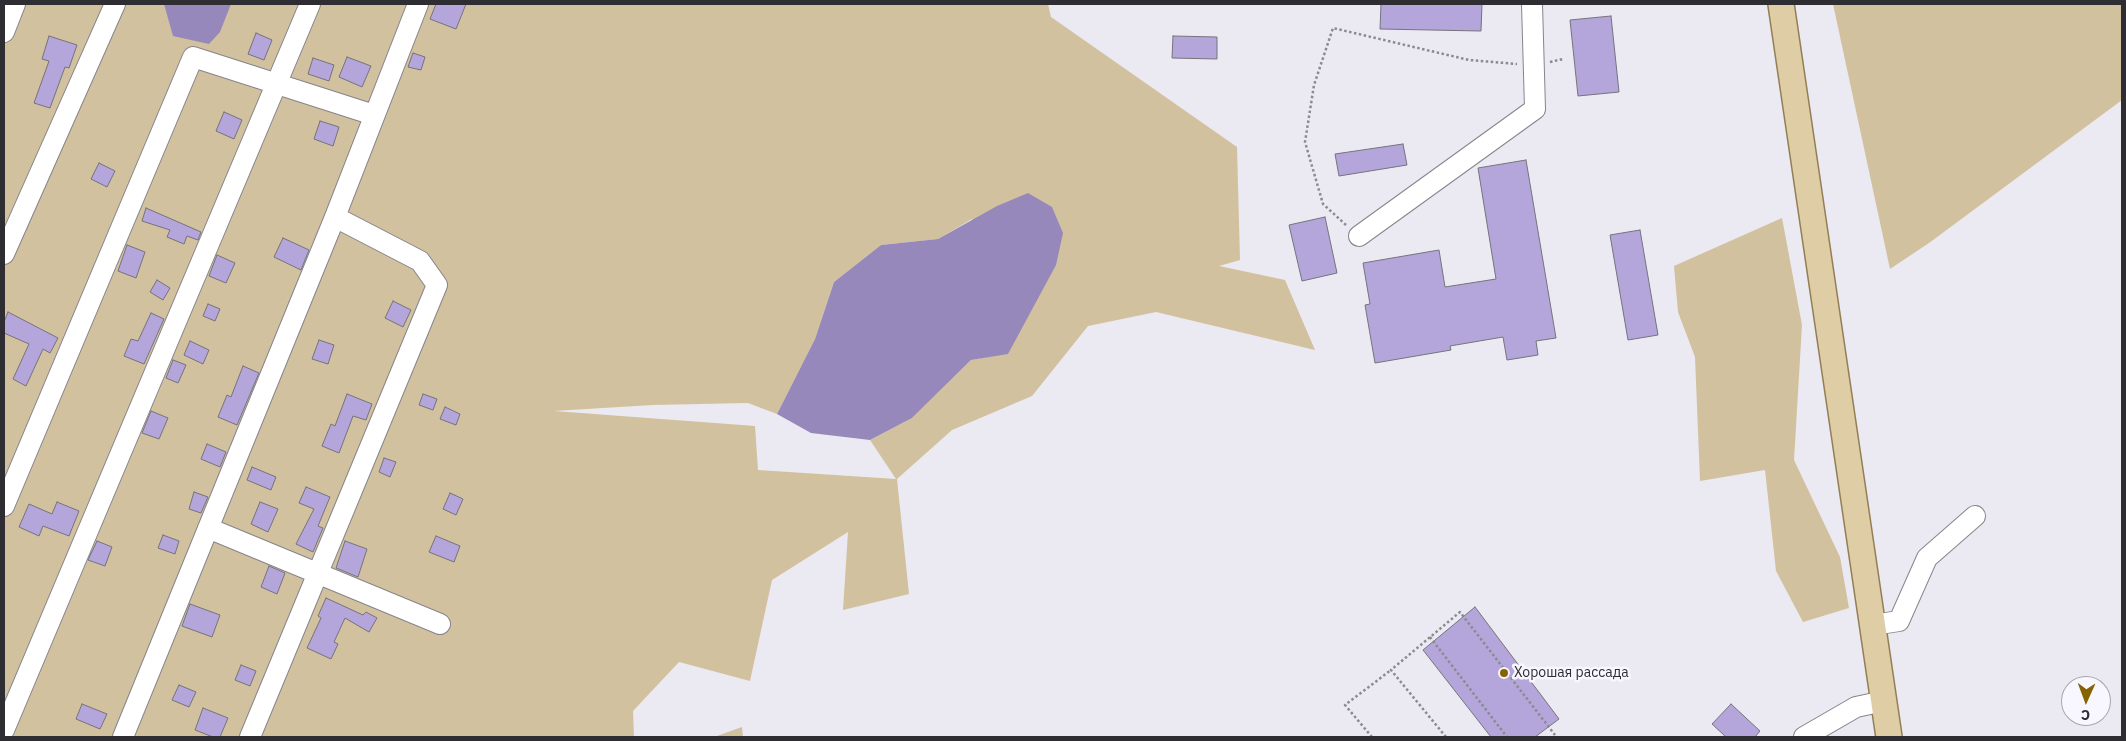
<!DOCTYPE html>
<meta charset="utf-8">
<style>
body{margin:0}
#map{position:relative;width:2126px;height:741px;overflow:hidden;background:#ebe9f1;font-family:"IBM Plex Sans",sans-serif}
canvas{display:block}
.frame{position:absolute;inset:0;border:5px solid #2e2d31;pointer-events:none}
.north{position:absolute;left:2061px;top:676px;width:50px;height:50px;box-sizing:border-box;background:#f8f6ff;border:1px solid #a7a6ad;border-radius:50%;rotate:182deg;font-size:14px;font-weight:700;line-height:20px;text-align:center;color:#2e2d31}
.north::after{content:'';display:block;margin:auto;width:18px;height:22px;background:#866300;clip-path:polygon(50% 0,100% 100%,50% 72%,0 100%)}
</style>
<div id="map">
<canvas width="2126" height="741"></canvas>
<div class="frame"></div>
<div class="north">С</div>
</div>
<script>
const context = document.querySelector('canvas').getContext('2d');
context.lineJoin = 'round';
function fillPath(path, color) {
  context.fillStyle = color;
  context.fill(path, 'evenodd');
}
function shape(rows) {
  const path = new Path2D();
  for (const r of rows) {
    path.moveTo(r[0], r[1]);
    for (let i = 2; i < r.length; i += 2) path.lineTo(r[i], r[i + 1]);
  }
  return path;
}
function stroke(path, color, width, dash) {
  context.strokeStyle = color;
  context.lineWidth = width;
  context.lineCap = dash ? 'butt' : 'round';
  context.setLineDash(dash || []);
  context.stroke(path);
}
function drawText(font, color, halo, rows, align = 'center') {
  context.font = font + ' "IBM Plex Sans",sans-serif';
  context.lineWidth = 5;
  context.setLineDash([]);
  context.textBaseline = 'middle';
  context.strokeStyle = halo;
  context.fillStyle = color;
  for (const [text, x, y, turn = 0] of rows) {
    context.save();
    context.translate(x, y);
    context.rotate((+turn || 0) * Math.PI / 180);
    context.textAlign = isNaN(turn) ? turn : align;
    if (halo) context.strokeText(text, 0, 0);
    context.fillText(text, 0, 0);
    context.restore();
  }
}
const green = shape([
 [4,4,1048,4,1051,17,1237,147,1240,260,1219,266,1285,280,1315,350,1156,312,1088,326,1032,396,952,430,897,479,909,594,843,610,848,532,772,580,750,681,679,662,633,711,634,737,4,737],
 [972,219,1008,353,971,360,912,418,870,440,896,479,758,470,755,426,554,411,652,405,748,403,777,414,815,339,834,282,881,245,938,239],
 [1833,4,2122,4,2122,100,1929,243,1890,269],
 [1782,218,1802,325,1794,460,1840,557,1849,608,1803,622,1776,571,1765,470,1700,481,1695,357,1678,312,1674,266],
 [742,727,743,737,714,737]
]);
const water = shape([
 [164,4,231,4,220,32,209,44,173,36],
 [1028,193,1052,207,1063,233,1056,265,1008,354,971,360,912,418,870,440,811,433,777,414,815,339,834,282,881,245,938,239,997,206]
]);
const building = shape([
 [436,4,466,4,456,29,430,19,436,4],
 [1381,4,1482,4,1481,31,1380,29,1381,4],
 [1611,16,1619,92,1578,96,1570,20,1611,16],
 [256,33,272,40,264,60,248,54,256,33],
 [49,36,77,45,69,68,65,67,50,108,34,103,49,61,42,59,49,36],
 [1173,36,1217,37,1217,59,1172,58,1173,36],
 [413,53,425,57,421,70,408,67,413,53],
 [347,57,371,66,362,87,339,77,347,57],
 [313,58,334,65,329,81,308,74,313,58],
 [224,112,242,120,234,139,216,131,224,112],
 [320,121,339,127,333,146,314,139,320,121],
 [1403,144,1407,165,1339,176,1335,154,1403,144],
 [1526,160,1556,338,1536,341,1538,355,1507,360,1503,337,1450,346,1451,350,1375,363,1365,305,1370,304,1363,263,1439,250,1445,287,1496,279,1478,168,1526,160],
 [99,163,115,171,107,187,91,179,99,163],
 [146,208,201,232,198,240,187,236,184,244,167,237,170,230,142,221,146,208],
 [1325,217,1337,273,1302,281,1289,225,1325,217],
 [1640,230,1658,335,1628,340,1610,235,1640,230],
 [283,238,309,250,301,270,274,257,283,238],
 [127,245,145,252,136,278,118,271,127,245],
 [217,255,235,263,226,283,209,276,217,255],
 [157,280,170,288,163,300,150,292,157,280],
 [393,301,411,310,403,327,385,318,393,301],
 [208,304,220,309,215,321,203,316,208,304],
 [8,312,58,338,50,353,43,349,26,386,13,379,29,344,4,333,4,322,8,312],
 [151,313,164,319,144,364,124,356,131,339,138,341,151,313],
 [319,340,334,345,328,364,312,359,319,340],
 [190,341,209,350,203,364,184,355,190,341],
 [173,360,186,365,178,383,166,378,173,360],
 [243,366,259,373,237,425,218,417,227,395,231,397,243,366],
 [347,394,372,404,366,420,353,416,339,453,322,446,331,424,335,426,347,394],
 [423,394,437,399,433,410,419,405,423,394],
 [445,407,460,414,456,425,440,419,445,407],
 [151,411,168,418,159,439,142,433,151,411],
 [207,444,226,452,220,467,201,459,207,444],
 [384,458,396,462,390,477,379,472,384,458],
 [252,467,276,477,271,490,247,480,252,467],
 [306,487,330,497,318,526,323,528,313,552,296,544,314,509,299,503,306,487],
 [194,492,208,497,201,513,189,509,194,492],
 [450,493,463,499,456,515,443,509,450,493],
 [57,502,79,511,69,536,43,526,39,536,19,527,29,504,52,514,57,502],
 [260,502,278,509,268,532,251,524,260,502],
 [163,535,179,541,175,554,158,548,163,535],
 [436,536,460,546,454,562,429,552,436,536],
 [97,541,112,547,105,566,88,560,97,541],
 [345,541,367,549,358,577,336,568,345,541],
 [269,566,285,573,277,594,261,587,269,566],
 [326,598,363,615,366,612,377,618,369,632,345,618,334,642,338,644,331,659,307,648,321,618,318,616,326,598],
 [190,604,220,615,212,637,182,626,190,604],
 [1475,607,1559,719,1535,737,1491,737,1423,650,1475,607],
 [241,665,256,671,250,686,235,680,241,665],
 [179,685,196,692,189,707,172,700,179,685],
 [82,704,107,714,100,729,76,719,82,704],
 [1731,704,1760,731,1755,737,1726,737,1712,724,1731,704],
 [203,708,228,718,220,737,213,737,195,730,203,708]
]);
const path = shape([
 [1550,62,1563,59],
 [1346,225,1323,204,1305,142,1314,85,1333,28,1469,60,1517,64],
 [1430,637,1507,737],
 [1372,737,1345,705,1391,670],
 [1446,737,1391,670,1460,612,1555,735]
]);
const minor = shape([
 [4,32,15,4],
 [1359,236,1535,109,1532,4],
 [4,254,115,4],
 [4,506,193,57,374,115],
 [208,528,440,624],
 [1873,625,1899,621,1927,558,1975,516],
 [4,730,310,4],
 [123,737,335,217,418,4],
 [250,737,437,285,420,261,335,217],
 [1804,737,1856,707,1884,701]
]);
const major = shape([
 [1781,4,1889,737]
]);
const markers = [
 [1504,673,5,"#866300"]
];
const poiNames = [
 ["Хорошая рассада",1514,673]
];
fillPath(green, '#d2c19e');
fillPath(water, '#9688ba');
fillPath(building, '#b4a6da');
stroke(building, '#75737b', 1);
stroke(minor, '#86848c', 22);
stroke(major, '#937f56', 28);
stroke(path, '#8b8a90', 2.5, [2.5, 2.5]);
stroke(minor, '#fff', 20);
stroke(major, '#dfcda6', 25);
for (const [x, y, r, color] of markers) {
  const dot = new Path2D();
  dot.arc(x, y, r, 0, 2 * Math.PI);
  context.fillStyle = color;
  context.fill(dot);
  stroke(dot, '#f8f6ff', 2);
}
drawText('14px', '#2e2d31', '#f8f6ff', poiNames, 'left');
</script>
